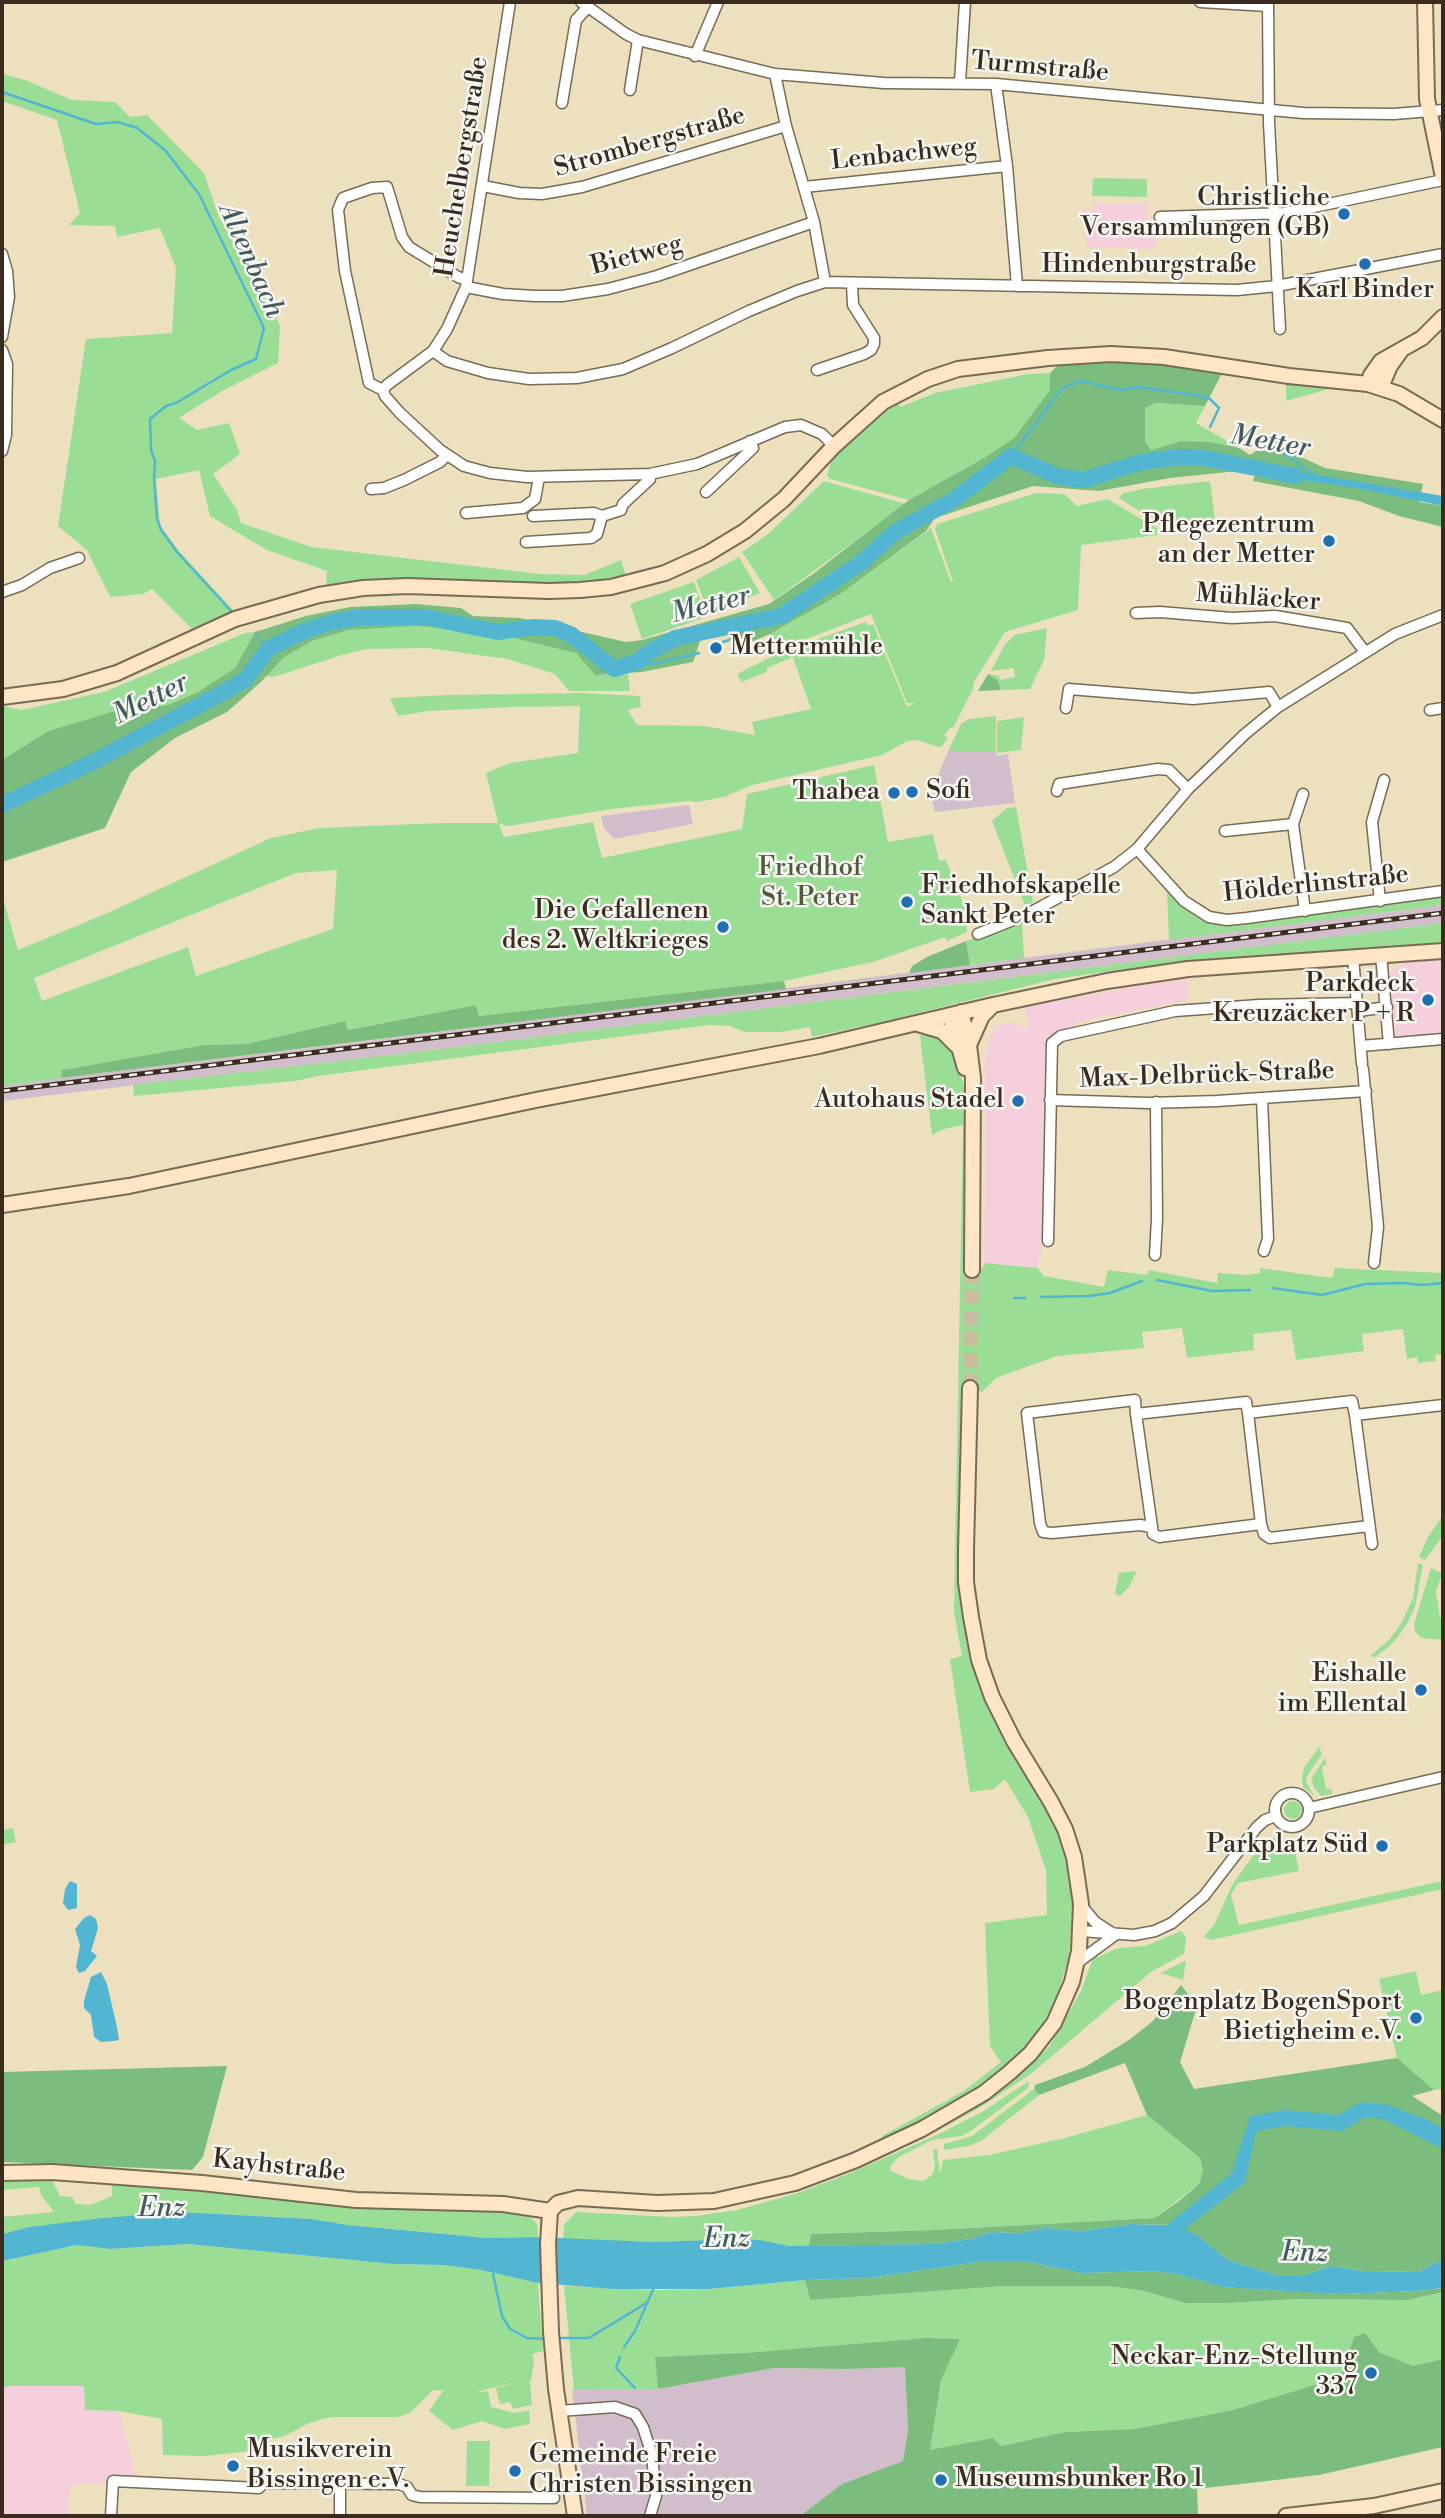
<!DOCTYPE html>
<meta charset="utf-8">
<style>
body{margin:0}
#map{position:relative;width:1445px;height:2518px;overflow:hidden;background:#ede0bf;font-family:"Libre Bodoni",serif}
canvas{display:block}
.frame{position:absolute;inset:0;border:4px solid #3b2a1e;pointer-events:none}
</style>
<div id="map">
<canvas width="1445" height="2518"></canvas>
<div class="frame"></div>
</div>
<script>
const context = document.querySelector('canvas').getContext('2d');
context.lineJoin = 'round';
function fillPath(path, color) {
  context.fillStyle = color;
  context.fill(path, 'evenodd');
}
function shape(rows) {
  const path = new Path2D();
  for (const r of rows) {
    if (r.length === 3) {
      path.moveTo(r[0] + r[2], r[1]);
      path.arc(r[0], r[1], r[2], 0, 2 * Math.PI);
      continue;
    }
    path.moveTo(r[0], r[1]);
    for (let i = 2; i < r.length; i += 2) path.lineTo(r[i], r[i + 1]);
  }
  return path;
}
function stroke(path, color, width, dash) {
  context.strokeStyle = color;
  context.lineWidth = width;
  context.lineCap = dash ? 'butt' : 'round';
  context.setLineDash(dash || []);
  context.stroke(path);
}
function drawText(font, color, halo, rows, align = 'center') {
  context.font = font + ' "Libre Bodoni",serif';
  context.lineWidth = 5;
  context.setLineDash([]);
  context.textBaseline = 'middle';
  context.strokeStyle = halo;
  context.fillStyle = color;
  for (const [text, x, y, turn = 0] of rows) {
    context.save();
    context.translate(x, y);
    context.rotate((+turn || 0) * Math.PI / 180);
    context.textAlign = isNaN(turn) ? turn : align;
    if (halo) context.strokeText(text, 0, 0);
    context.fillText(text, 0, 0);
    context.restore();
  }
}
const built = shape([
 [1093,204,1147,204,1147,228,1156,229,1155,249,1088,247,1081,209,1093,209],
 [1443,959,1443,1035,1396,1042,1390,974,1397,966,1406,962],
 [1186,978,1189,1000,1075,1022,1076,1029,1050,1039,1045,1047,1041,1251,1037,1268,984,1263,986,1091,984,1063,990,1035,996,1027,1003,1023,1014,1023,1026,1029,1028,1027,1025,1006],
 [8,2386,84,2386,85,2409,119,2411,137,2481,71,2484,68,2516,2,2516,2,2389]
]);
const industrial = shape([
 [950,747,954,752,996,752,997,756,1008,754,1015,803,935,812,932,801,939,773],
 [689,805,693,824,614,839,604,828,601,816],
 [1443,905,1443,923,457,1047,2,1101,2,1086,61,1078,351,1043],
 [905,2366,908,2430,903,2461,842,2484,800,2516,587,2516,572,2390,658,2389,774,2368,845,2369]
]);
const green = shape([
 [2,74,25,80,72,100,115,102,130,117,147,115,204,173,219,217,280,325,278,363,222,391,179,418,197,430,229,423,240,454,213,474,237,510,241,523,311,547,540,574,584,575,621,560,627,579,586,586,326,585,327,571,267,550,210,516,199,470,156,479,160,525,179,551,234,611,195,632,152,589,143,594,110,597,87,550,58,526,86,339,172,333,176,268,160,228,117,237,115,226,69,225,80,213,57,120,2,101],
 [1093,178,1147,179,1147,197,1092,196],
 [1050,373,1051,390,1014,438,984,458,909,500,830,479,827,476,832,458,858,431,898,402,900,407,935,393,1028,374],
 [1286,383,1329,387,1329,389,1286,401],
 [1156,403,1205,406,1196,423,1239,448,1210,442,1181,441,1151,450,1145,441,1145,408],
 [824,481,906,504,774,600,742,552,768,534],
 [1210,481,1215,521,1171,526,1171,529,1167,529,1119,498,1123,493,1142,489],
 [1036,493,1064,494,1077,506,1107,499,1157,528,1157,535,1081,545,1078,610,1005,632,974,682,973,689,953,728,951,727,944,735,948,738,942,746,938,747,917,740,907,741,882,755,752,785,724,797,697,802,689,801,611,809,509,826,499,824,504,837,593,822,602,858,742,829,747,794,874,765,888,842,933,834,939,861,946,860,966,911,967,932,947,941,945,937,873,962,784,981,479,1016,476,1005,347,1030,345,1021,247,1044,204,1045,62,1070,61,1078,2,1086,2,895,18,950,103,915,271,838,320,828,442,823,498,823,486,773,510,763,578,753,580,706,513,707,428,711,398,716,390,698,447,695,581,693,640,696,641,707,628,710,637,725,704,726,755,735,752,722,811,709,793,657,767,668,767,672,742,682,737,674,781,652,866,622,868,626,873,624,907,707,915,703,907,703,871,614,791,645,778,646,770,634,839,595,931,528,951,582,953,582,935,529,937,524],
 [337,870,333,929,196,976,188,947,42,1001,34,978,296,873],
 [739,557,760,593,709,613,696,580],
 [694,582,706,617,642,639,630,604],
 [416,626,489,632,558,648,576,653,595,675,628,673,630,691,569,691,555,674,508,659,427,648,366,649,342,655,274,677,266,676,283,658,312,641,349,630],
 [1047,628,1044,660,1030,689,1001,690,998,681,988,674,999,676,1000,680,1015,677,1014,668,991,671,1005,644,1015,635],
 [255,632,235,668,198,692,168,705,112,712,2,760,2,706,22,710,104,692,245,633],
 [996,716,996,752,953,752,950,747,961,724,969,719],
 [1024,717,1021,750,997,753,997,721],
 [1016,807,1033,902,1025,906,992,821,1007,808],
 [1167,890,1178,898,1178,903,1196,917,1238,923,1443,897,1443,905,1169,940],
 [1022,921,1024,958,970,965,966,941],
 [1443,923,1443,943,1163,964,1055,979,886,1021,812,1037,810,1027,781,1032,745,1032,730,1026,709,1025,318,1076,295,1081,134,1096,133,1085,457,1047],
 [922,1033,934,1033,952,1050,963,1082,967,1108,977,1270,985,1266,984,1263,1037,1268,1044,1276,1104,1287,1108,1270,1147,1275,1149,1270,1217,1283,1218,1273,1247,1275,1260,1273,1260,1268,1332,1278,1335,1268,1443,1273,1443,1354,1435,1355,1436,1361,1418,1363,1417,1357,1407,1359,1403,1329,1362,1334,1364,1351,1296,1360,1291,1330,1253,1334,1254,1350,1187,1358,1182,1328,1142,1332,1144,1348,1057,1356,996,1378,982,1392,975,1389,965,1622,980,1684,995,1721,1048,1809,1064,1849,1073,1893,1069,1957,1055,2003,1034,2039,1009,2066,964,2097,885,2141,882,2136,964,2091,1001,2062,990,2046,985,1923,1047,1915,1046,1870,1028,1817,1005,1779,994,1789,970,1792,950,1659,962,1656,954,1612,963,1125,944,1129,932,1135,920,1037],
 [1443,1515,1443,1536,1425,1560,1419,1557,1428,1537],
 [1418,1563,1423,1565,1415,1607,1408,1622,1398,1637,1386,1649,1375,1657,1370,1656,1390,1639,1402,1622,1413,1598],
 [1431,1568,1442,1573,1436,1592,1440,1617,1443,1620,1443,1640,1421,1638,1415,1631,1414,1624],
 [1137,1571,1129,1587,1120,1596,1115,1594,1119,1573],
 [1319,1747,1322,1754,1307,1776,1306,1782,1315,1797,1303,1787,1302,1779,1304,1768],
 [1325,1758,1327,1764,1322,1767,1326,1789,1332,1789,1332,1794,1321,1796,1313,1786,1312,1777],
 [1293,1810,9],
 [13,1828,16,1842,2,1845,2,1830],
 [1277,1837,1293,1842,1299,1871,1238,1883,1231,1895,1239,1925,1443,1881,1443,1889,1211,1940,1204,1937,1215,1923,1232,1885,1263,1842],
 [1181,1931,1186,1938,1184,1954,1151,1972,1032,2073,981,2107,935,2132,932,2130,990,2095,1049,2047,1081,1991,1094,1956,1098,1957,1118,1948,1145,1946],
 [1184,1961,1186,1962,1183,1980,1161,1973],
 [1416,1971,1421,1995,1443,1990,1443,2089,1434,2090,1397,2058,1379,1979],
 [1029,2081,1028,2088,971,2131,961,2136,932,2140,899,2157,890,2166,891,2171,908,2179,923,2181,932,2175,935,2167,933,2150,937,2149,940,2174,943,2160,989,2155,1065,2138,1147,2115,1200,2158,1203,2170,1199,2184,1155,2218,934,2230,811,2234,809,2246,789,2246,760,2240,739,2239,651,2242,563,2240,564,2225,576,2212,672,2217,696,2216,737,2210,798,2193,848,2174,937,2135,982,2112],
 [1034,2089,1039,2095,981,2141,969,2146,944,2150,944,2144,972,2136],
 [2,2177,51,2178,60,2196,72,2197,76,2204,91,2205,112,2196,112,2183,504,2211,529,2216,537,2224,538,2237,487,2238,348,2225,312,2219,179,2212,29,2227,2,2234,2,2217,54,2212,41,2195,39,2187,2,2190],
 [188,2244,393,2264,444,2265,481,2270,538,2283,543,2351,532,2354,534,2361,531,2381,527,2381,530,2382,532,2405,513,2409,510,2402,500,2404,496,2388,524,2380,472,2393,488,2391,491,2407,515,2413,529,2410,530,2424,505,2429,482,2421,453,2430,429,2411,443,2391,448,2391,433,2390,410,2413,398,2417,334,2417,322,2419,307,2424,285,2436,267,2440,262,2439,250,2451,206,2456,163,2455,162,2419,119,2411,85,2410,84,2386,8,2386,2,2389,2,2261,77,2245,110,2249],
 [805,2280,810,2300,1005,2286,1107,2286,1140,2290,1185,2303,1229,2303,1296,2299,1408,2300,1443,2292,1443,2359,1413,2366,1379,2352,1354,2337,1340,2377,1233,2410,1135,2429,1065,2432,1001,2446,993,2438,929,2451,941,2380,959,2339,926,2338,744,2353,656,2357,658,2389,574,2390,564,2286,656,2290,709,2289],
 [467,2441,490,2441,489,2486,466,2486]
]);
const forest = shape([
 [1106,359,1179,364,1223,371,1205,406,1156,403,1145,408,1145,441,1151,450,1181,441,1210,442,1239,448,1250,455,1256,451,1265,451,1271,437,1292,453,1325,468,1423,484,1419,502,1443,506,1443,527,1399,516,1359,501,1253,481,1257,469,1170,478,1099,491,1033,486,935,518,926,531,839,595,770,634,744,645,728,630,700,641,693,662,642,672,595,675,576,653,489,632,416,626,349,630,312,641,283,658,262,681,227,712,175,738,131,772,105,828,2,862,2,760,49,731,112,712,168,705,198,692,235,668,255,632,306,616,350,607,416,604,461,608,473,616,520,618,626,642,642,640,769,604,813,574,909,500,984,458,1014,438,1050,390,1050,373,1060,363],
 [988,674,998,681,1001,690,978,691],
 [966,941,970,965,909,973,912,966,927,957],
 [784,981,786,989,61,1078,62,1070,204,1045,247,1044,345,1021,348,1030,476,1005,479,1016],
 [1181,1985,1197,2006,1180,2062,1194,2089,1397,2058,1434,2090,1412,2096,1443,2116,1443,2259,1418,2272,1364,2271,1331,2266,1301,2276,1279,2276,1228,2260,1201,2238,1176,2225,1131,2224,1081,2231,1047,2228,1017,2233,991,2232,971,2239,934,2244,809,2246,811,2234,934,2230,1155,2218,1179,2201,1199,2184,1203,2170,1200,2158,1147,2115,1125,2063,1039,2095,1034,2089,1035,2085,1085,2067,1129,2040,1153,2021],
 [227,2066,203,2157,192,2170,2,2162,2,2072],
 [985,2261,1024,2261,1082,2273,1153,2271,1176,2274,1224,2287,1341,2294,1417,2291,1443,2288,1443,2292,1408,2300,1296,2299,1229,2303,1185,2303,1140,2290,1107,2286,1005,2286,810,2300,805,2280,870,2278],
 [1365,2333,1379,2352,1413,2366,1443,2359,1443,2447,1319,2475,1197,2489,1198,2514,800,2516,842,2484,903,2461,908,2430,905,2367,845,2369,774,2368,658,2389,655,2357,744,2353,926,2338,960,2339,941,2380,930,2450,993,2438,1001,2446,1065,2432,1135,2429,1233,2410,1340,2377,1354,2337]
]);
const water = shape([
 [1277,468,1443,496,1443,506,1362,489,1275,476],
 [70,1881,77,1884,77,1908,68,1910,63,1903,65,1889],
 [90,1915,96,1919,98,1928,91,1951,97,1956,85,1971,79,1973,76,1967,80,1945,75,1929,84,1918],
 [101,1972,107,1984,117,2027,119,2040,113,2041,101,2042,94,2037,91,2015,84,2008,84,2001,91,1977],
 [1361,2102,1385,2104,1428,2120,1443,2129,1443,2149,1383,2119,1365,2117,1342,2131,1285,2126,1256,2131,1245,2182,1185,2229,1201,2238,1228,2260,1279,2276,1301,2276,1331,2266,1364,2271,1418,2272,1443,2259,1443,2288,1417,2291,1341,2294,1302,2292,1223,2287,1176,2274,1153,2271,1082,2273,1024,2261,985,2261,870,2278,805,2280,709,2289,613,2289,538,2283,481,2270,444,2265,393,2264,188,2244,110,2249,77,2245,2,2261,2,2234,29,2227,103,2218,179,2212,312,2219,348,2225,487,2238,538,2237,651,2242,739,2239,760,2240,789,2246,934,2244,971,2239,991,2232,1017,2233,1047,2228,1081,2231,1131,2224,1167,2225,1232,2173,1250,2116,1284,2110,1338,2115]
]);
const stream = shape([
 [2,92,96,124,118,122,137,128,165,150,199,194,264,328,256,359,231,370,176,403,166,406,150,419,151,450,155,461,154,477,157,519,161,530,177,552,232,612],
 [1268,442,1314,475],
 [1011,456,1061,390,1067,386,1081,381,1121,390,1137,387,1196,395,1210,399,1219,408,1210,427],
 [258,637,268,649],
 [723,642,729,640,742,624],
 [637,662,653,664,699,653],
 [1157,1280,1212,1291,1250,1290],
 [1273,1288,1322,1295,1365,1284,1403,1283,1423,1285,1443,1283],
 [1041,1297,1090,1296,1110,1293,1142,1281],
 [1014,1298,1025,1298],
 [493,2274,502,2316,510,2329,527,2338,548,2339],
 [558,2338,589,2338,648,2302],
 [624,2347,635,2331,654,2287],
 [620,2357,616,2368,635,2388]
]);
const river = shape([
 [2,805,91,763,224,692,246,679,268,649,304,631,332,622,362,617,424,617,498,632,534,627,555,628,572,635,614,669,637,662,648,653,675,638,781,616,862,562,895,532,955,499,1011,456,1057,476,1083,480,1141,462,1180,457,1204,458,1296,476]
]);
const secondaryTunnel = shape([
 [970,1388,972,1270]
]);
const street = shape([
 [581,2,626,34,638,40,775,74,884,83,996,84,1303,113,1394,114,1443,110],
 [1200,2,1268,6],
 [1268,2,1269,123,1280,329],
 [695,56,718,2],
 [775,74,786,126,814,222,825,282],
 [960,82,965,2],
 [996,84,1007,166,1017,286],
 [630,90,638,40],
 [562,103,576,20,588,7],
 [483,186,519,193,542,194,582,187,786,126],
 [804,187,1007,166],
 [1160,217,1285,213,1443,180],
 [467,280,458,277,409,247,402,237,387,187,372,188,343,198,338,210,345,271,369,383,383,390,385,396,400,413,440,450,464,466,490,473,527,477,650,474,697,464,785,427,801,425,822,434,834,446],
 [466,287,503,294,535,296,562,296,608,289,657,276,814,222],
 [2,337,9,297,7,271,2,254],
 [2,350,7,364,6,435,2,451],
 [433,351,447,361,488,373,529,379,577,378,623,369,672,348,749,311,797,291,825,282,1237,290,1277,286,1443,254],
 [817,370,864,354,871,350,874,344,874,338,853,305,852,283],
 [383,390,387,385,433,351,447,329,466,287,510,2],
 [371,489,384,488,404,480,440,462,447,455],
 [706,492,753,448,750,441],
 [466,513,523,508,535,499,539,477],
 [533,516,594,513,602,516],
 [526,542,591,538,597,534,602,516,621,510,623,504,650,479,650,474],
 [2,592,22,585,50,568,79,558],
 [1136,613,1160,612,1232,618,1275,616,1347,628,1365,652],
 [1066,708,1069,689,1193,699,1269,692,1278,707],
 [1430,710,1443,708],
 [1057,791,1059,784,1158,769,1169,770,1188,789],
 [1303,794,1293,824,1305,911],
 [1225,831,1293,824],
 [1137,849,1184,901,1209,917,1227,920,1247,918,1443,891],
 [1380,901,1372,822,1384,780],
 [978,934,1028,914,1114,867,1137,849,1188,789,1245,734,1278,707,1395,634,1443,615],
 [1381,955,1389,1044],
 [1353,957,1362,1064],
 [1359,1011,1387,1007],
 [1361,1046,1443,1039],
 [1363,1069,1378,1227,1374,1263],
 [1262,1099,1268,1239,1264,1251],
 [1050,1100,1148,1103,1217,1101,1366,1091],
 [1048,1241,1052,1043,1061,1036,1175,1011,1259,1005,1359,1003],
 [1155,1255,1157,1219,1156,1102],
 [1248,1413,1261,1524],
 [1136,1414,1153,1534,1159,1537,1261,1524,1264,1534,1270,1538,1369,1526],
 [1355,1415,1372,1544],
 [1151,1527,1140,1525,1052,1533,1043,1532,1040,1523,1027,1413,1135,1400,1136,1414,1246,1402,1248,1413,1352,1401,1355,1415,1443,1405],
 [1292,1810,17],
 [1309,1808,1443,1777],
 [1081,1905,1095,1922,1112,1933],
 [1081,1931,1134,1935,1155,1931,1172,1923,1204,1896,1257,1827,1265,1820,1276,1816],
 [1077,1963,1115,1935],
 [559,2411,615,2407,635,2414,643,2427,652,2455,656,2496,650,2516],
 [111,2516,113,2481,259,2488,263,2483,399,2484,407,2487,412,2495,420,2497,554,2498],
 [340,2516,340,2484]
]);
const secondary = shape([
 [1425,2,1427,99,1443,177],
 [1368,384,1371,375,1381,361,1422,338,1443,317],
 [1381,387,1390,366,1400,352],
 [2,697,63,689,117,673,235,619,319,595,363,588,407,586,549,591,580,590,611,587,665,573,707,554,745,531,784,499,834,446,883,402,928,379,958,369,1048,358,1111,354,1164,357,1289,376,1368,384,1399,394,1443,420],
 [961,1012,969,1045,973,1078,972,1270],
 [950,1015,965,1068],
 [918,1024,942,1031,957,1046],
 [969,1045,982,1016,993,1005],
 [2,1205,129,1186,536,1100,819,1046,993,1005,1107,981,1188,969,1443,951],
 [2,2173,52,2172,202,2183,356,2200,503,2204,550,2211],
 [575,2516,556,2389,551,2332,548,2244,550,2211,558,2203,578,2198,657,2203,714,2201,795,2183,856,2160,922,2129,984,2093,1009,2073,1030,2054,1054,2023,1072,1982,1079,1951,1081,1904,1074,1857,1065,1829,1051,1802,1014,1741,992,1697,979,1660,971,1617,966,1582,966,1550,970,1388],
 [1286,2516,1374,2506,1443,2491]
]);
const rail = shape([
 [2,1091,1443,913]
]);
const markers = [
 [1344,214,7,"#1f6fb2"],
 [1365,264,7,"#1f6fb2"],
 [1329,541,7,"#1f6fb2"],
 [716,648,7,"#1f6fb2"],
 [912,792,7,"#1f6fb2"],
 [894,793,7,"#1f6fb2"],
 [907,902,7,"#1f6fb2"],
 [723,927,7,"#1f6fb2"],
 [1428,1000,7,"#1f6fb2"],
 [1018,1101,7,"#1f6fb2"],
 [1421,1690,7,"#1f6fb2"],
 [1382,1846,7,"#1f6fb2"],
 [1416,2018,7,"#1f6fb2"],
 [1371,2373,7,"#1f6fb2"],
 [233,2466,7,"#1f6fb2"],
 [515,2471,7,"#1f6fb2"],
 [941,2480,7,"#1f6fb2"]
];
const streetNames = [
 ["Turmstraße",1040,68,5],
 ["Strombergstraße",650,143,-16],
 ["Lenbachweg",904,155,-6],
 ["Heuchelbergstraße",463,167,-81],
 ["Bietweg",637,256,-15],
 ["Hindenburgstraße",1149,266],
 ["Mühläcker",1258,599,4],
 ["Hölderlinstraße",1316,885,-6],
 ["Max-Delbrück-Straße",1207,1076,-2],
 ["Kayhstraße",279,2167,6]
];
const poiNames = [
 ["Christliche",1330,199],
 ["Versammlungen (GB)",1330,229],
 ["Karl Binder",1365,291,"center"],
 ["Pflegezentrum",1315,526],
 ["an der Metter",1315,556],
 ["Mettermühle",730,648,"left"],
 ["Sofi",926,792,"left"],
 ["Thabea",880,793],
 ["Friedhofskapelle",921,887,"left"],
 ["Sankt Peter",921,917,"left"],
 ["Die Gefallenen",709,912],
 ["des 2. Weltkrieges",709,942],
 ["Parkdeck",1414,985],
 ["Kreuzäcker P + R",1414,1015],
 ["Autohaus Stadel",1004,1101],
 ["Eishalle",1407,1675],
 ["im Ellental",1407,1705],
 ["Parkplatz Süd",1368,1846],
 ["Bogenplatz BogenSport",1402,2003],
 ["Bietigheim e.V.",1402,2033],
 ["Neckar-Enz-Stellung",1357,2358],
 ["337",1357,2388],
 ["Musikverein",247,2451,"left"],
 ["Bissingen e.V.",247,2481,"left"],
 ["Gemeinde Freie",529,2456,"left"],
 ["Christen Bissingen",529,2486,"left"],
 ["Museumsbunker Ro 1",955,2480,"left"]
];
const parkNames = [
 ["Friedhof",810,869],
 ["St. Peter",810,899]
];
const waterNames = [
 ["Altenbach",250,261,66],
 ["Metter",1270,443,10],
 ["Metter",711,606,-14],
 ["Metter",151,700,-27],
 ["Enz",162,2209],
 ["Enz",727,2240,-1],
 ["Enz",1305,2254,1]
];
fillPath(built, '#f5cfdc');
fillPath(industrial, '#d1bdcc');
fillPath(green, '#9ade96');
fillPath(forest, '#7bbd7f');
fillPath(water, '#52b5d1');
stroke(stream, '#52b5d1', 2.5);
stroke(river, '#52b5d1', 16);
stroke(secondaryTunnel, '#c9bc9f', 14, [14, 7]);
stroke(street, '#796a56', 13);
stroke(secondary, '#796a56', 18);
stroke(street, '#fff', 10);
stroke(secondary, '#fde5c5', 14);
stroke(rail, '#3b2a1e', 5);
stroke(rail, '#f6f6f2', 2.5, [8]);
for (const [x, y, r, color] of markers) {
  const dot = new Path2D();
  dot.arc(x, y, r, 0, 2 * Math.PI);
  context.fillStyle = color;
  context.fill(dot);
  stroke(dot, '#f6f6f2', 2.5);
}
drawText('26px', '#3b2a1e', '#f6f6f2', streetNames);
drawText('26px', '#3b2a1e', '#f6f6f2', poiNames, 'right');
drawText('26px', '#53573c', '#f6f6f2', parkNames);
drawText('italic 28px', '#435b5d', '#f6f6f2', waterNames);
</script>
